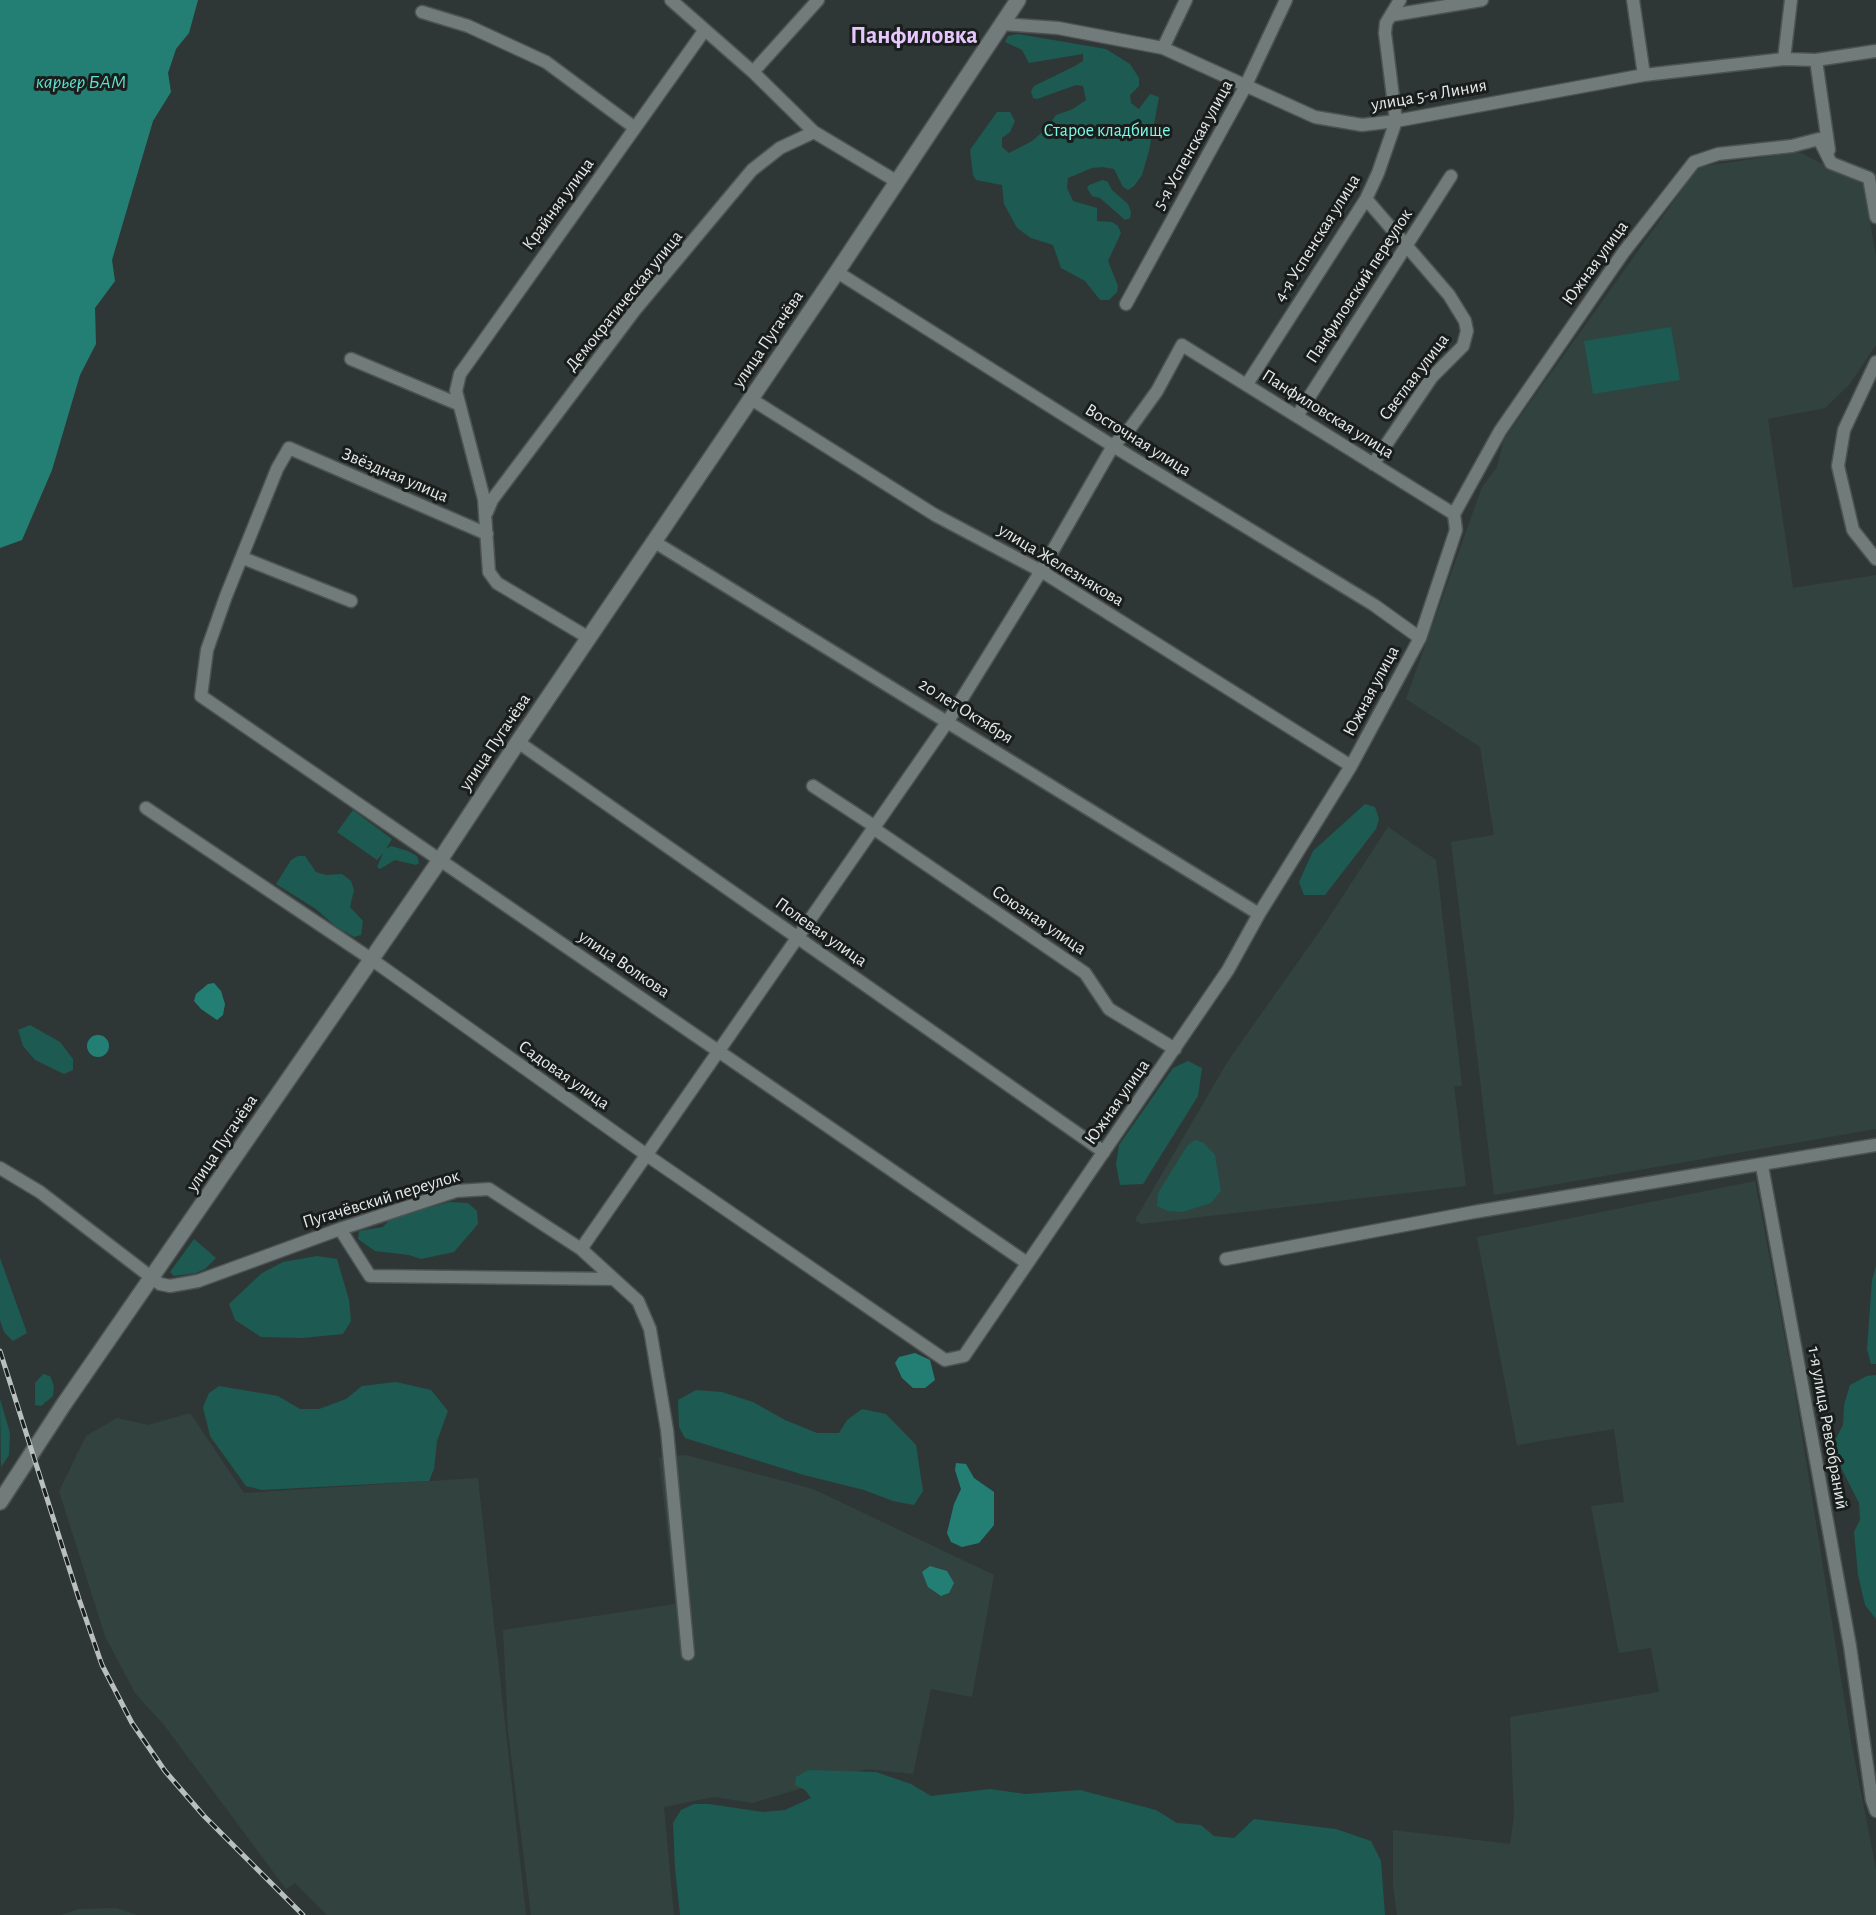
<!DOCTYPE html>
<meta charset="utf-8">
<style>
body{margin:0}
canvas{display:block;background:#2e3735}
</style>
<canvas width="1876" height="1915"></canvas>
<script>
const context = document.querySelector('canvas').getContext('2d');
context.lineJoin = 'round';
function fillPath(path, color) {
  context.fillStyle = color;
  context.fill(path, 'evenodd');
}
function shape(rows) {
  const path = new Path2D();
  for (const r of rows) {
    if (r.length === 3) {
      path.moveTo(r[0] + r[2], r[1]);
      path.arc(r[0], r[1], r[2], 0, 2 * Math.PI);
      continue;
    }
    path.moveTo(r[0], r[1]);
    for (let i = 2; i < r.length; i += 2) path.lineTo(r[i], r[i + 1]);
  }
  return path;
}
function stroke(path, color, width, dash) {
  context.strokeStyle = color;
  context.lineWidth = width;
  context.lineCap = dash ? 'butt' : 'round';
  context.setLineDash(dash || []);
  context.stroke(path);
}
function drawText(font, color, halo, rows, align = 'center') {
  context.font = font + ' "Alegreya Sans",sans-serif';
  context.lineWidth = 6;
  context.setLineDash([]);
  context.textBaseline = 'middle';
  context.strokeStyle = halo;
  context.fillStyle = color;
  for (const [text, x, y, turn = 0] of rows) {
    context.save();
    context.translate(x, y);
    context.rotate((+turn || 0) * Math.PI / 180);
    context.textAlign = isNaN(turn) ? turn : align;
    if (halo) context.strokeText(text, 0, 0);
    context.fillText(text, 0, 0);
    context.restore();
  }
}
const built = shape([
 [1799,152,1864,185,1876,257,1876,345,1849,385,1825,408,1768,419,1793,588,1876,575,1876,1129,1494,1195,1451,842,1494,835,1480,747,1406,699,1482,487,1497,467,1504,439,1698,167],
 [1388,827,1436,860,1462,1086,1454,1086,1466,1186,1141,1224,1135,1220,1228,1061,1324,925],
 [1755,1181,1793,1380,1851,1741,1876,1869,1876,1915,1397,1915,1393,1885,1393,1830,1510,1844,1514,1816,1510,1717,1659,1692,1651,1648,1619,1653,1591,1506,1624,1502,1614,1429,1517,1445,1477,1237],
 [190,1413,244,1493,478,1478,526,1915,327,1915,295,1883,286,1889,164,1725,135,1693,105,1636,59,1491,86,1436,117,1418,148,1425],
 [686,1455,813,1489,994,1575,972,1697,931,1689,913,1774,866,1769,752,1803,714,1797,664,1807,674,1915,531,1915,508,1731,503,1630,675,1604,659,1457],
 [116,1908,137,1915,61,1915,79,1909]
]);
const green = shape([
 [1018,34,1106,49,1130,64,1139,78,1139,86,1130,95,1131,103,1139,109,1150,94,1159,97,1149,151,1142,175,1134,186,1128,190,1123,187,1114,169,1102,167,1092,168,1068,178,1067,188,1073,201,1097,208,1097,221,1112,222,1118,226,1121,233,1108,261,1118,286,1117,292,1109,300,1100,300,1085,281,1061,268,1053,245,1031,238,1017,228,1004,204,1002,185,976,180,973,175,970,150,997,112,1010,112,1015,121,1010,132,1002,138,1002,147,1009,153,1032,141,1046,129,1056,115,1073,109,1086,100,1083,86,1076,85,1037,99,1033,98,1031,91,1034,86,1075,66,1083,61,1083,54,1029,63,1022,50,1005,42,1008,36],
 [1103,180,1108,182,1112,190,1128,204,1131,212,1130,218,1125,220,1100,198,1092,196,1087,188,1089,185],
 [1671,327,1680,380,1593,394,1584,341],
 [1365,804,1375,807,1379,819,1376,829,1325,895,1304,895,1299,882,1313,851],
 [353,810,392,839,386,849,391,846,408,851,417,856,419,863,416,865,395,860,380,869,377,867,383,853,377,860,337,832],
 [298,856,305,856,316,872,326,875,342,874,351,881,354,890,350,907,363,921,361,935,354,937,335,926,316,909,276,884,291,860],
 [30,1025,60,1042,73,1059,73,1070,64,1074,35,1060,23,1046,18,1030],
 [1188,1061,1202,1068,1198,1096,1143,1184,1120,1185,1116,1164,1119,1145,1173,1068],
 [1195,1140,1204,1143,1215,1155,1221,1191,1211,1203,1183,1212,1168,1211,1157,1206,1158,1193,1187,1146],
 [450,1202,468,1203,477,1211,478,1224,454,1252,421,1259,409,1255,375,1251,358,1239,359,1231,383,1227,391,1218],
 [194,1239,216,1258,205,1269,196,1273,174,1276,170,1272],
 [317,1256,337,1259,349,1300,351,1321,343,1334,302,1338,261,1337,235,1320,229,1304,262,1273,283,1262],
 [0,1258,27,1333,13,1341,4,1332,0,1320],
 [1876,1266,1876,1364,1871,1364,1867,1349,1872,1280],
 [43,1374,50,1376,54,1386,53,1396,41,1406,35,1405,35,1383],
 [1876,1375,1876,1619,1865,1605,1858,1575,1854,1532,1860,1520,1859,1503,1834,1454,1835,1440,1843,1425,1844,1405,1850,1385,1867,1376],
 [396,1382,431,1390,448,1411,437,1441,434,1469,429,1481,262,1490,246,1486,210,1436,203,1407,209,1393,219,1386,278,1396,300,1409,319,1409,346,1399,362,1386],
 [696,1390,722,1392,753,1402,785,1420,817,1433,839,1433,847,1420,862,1409,886,1414,916,1445,923,1491,914,1505,893,1501,864,1490,804,1475,685,1438,679,1427,678,1400],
 [0,1399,10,1433,9,1455,1,1467],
 [808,1770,876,1772,911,1784,931,1796,990,1789,1025,1794,1080,1790,1156,1810,1177,1823,1201,1825,1214,1836,1234,1838,1254,1819,1336,1829,1371,1841,1381,1861,1385,1915,680,1915,675,1869,673,1823,681,1810,694,1804,709,1804,763,1812,785,1810,811,1798,805,1790,795,1785,796,1777]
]);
const water = shape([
 [0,0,198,0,189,33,176,49,168,73,171,92,153,121,112,260,115,281,95,308,96,344,80,375,52,470,22,540,0,548],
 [214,983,221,991,225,1004,223,1015,217,1020,201,1009,194,1001,196,994,208,984],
 [98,1046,11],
 [915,1353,930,1360,935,1380,925,1388,913,1388,902,1378,895,1363,899,1357],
 [956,1463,966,1464,974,1478,994,1492,994,1525,979,1543,962,1547,951,1542,947,1533,954,1504,961,1489,955,1470],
 [930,1566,947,1571,954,1583,949,1593,941,1596,928,1587,922,1572]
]);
const minor = shape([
 [671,0,753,72,814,132,896,181],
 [1633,0,1644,75],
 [422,12,468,26,546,62,635,128],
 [1393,15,1482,0],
 [1002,24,1058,28,1163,48,1315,117,1362,125,1396,121,1644,75,1784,59,1816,60,1876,51],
 [1163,48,1186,0],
 [1784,59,1791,0],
 [1816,60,1829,150],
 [753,72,818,0],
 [1831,163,1869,178,1876,217],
 [1366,199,1449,295,1465,321,1467,331,1463,346,1432,377,1373,464],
 [837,272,1113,446,1374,605,1420,638],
 [1126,304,1244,89,1286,0],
 [351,359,458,404],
 [1876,362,1844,430,1838,466,1853,530,1876,559],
 [1247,384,1366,199,1378,173,1396,121,1385,33,1386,23,1400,0],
 [751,399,935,515,1041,571,1351,766],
 [1297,416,1451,176],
 [487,512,492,500,635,310,752,170,780,148,814,132],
 [487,534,289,448,277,469,226,596,207,650,201,696,1027,1263],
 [653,541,1259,914],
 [243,558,351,601],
 [589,638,497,583,489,572,484,499,456,391,460,374,704,31],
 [518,742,1104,1152],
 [813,786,874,826],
 [146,808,371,959,648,1156,945,1360,964,1356,1228,970,1259,914,1351,766,1420,638,1456,530,1454,514,1500,431,1623,253,1694,162,1718,154,1792,146,1819,139,1831,163],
 [873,828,1085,973,1109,1009,1175,1049],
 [1762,1166,1850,1646,1872,1800,1876,1811],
 [0,1168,40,1192,160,1284,170,1286,198,1281,340,1229,456,1191,489,1189,581,1249,638,1301,650,1329,667,1430,688,1654],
 [340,1229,370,1276,614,1279],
 [581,1249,948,721,1041,571,1113,446,1131,427,1157,391,1182,345,1454,514],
 [1226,1259,1474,1212,1876,1145]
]);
const tertiary = shape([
 [0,1502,64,1404,440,860,518,742,837,272,1018,0]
]);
const rail = shape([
 [0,1351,79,1599,102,1665,132,1723,165,1771,204,1816,303,1915]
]);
const streetNames = [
 ["улица 5-я Линия",1429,95,-10],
 ["5-я Успенская улица",1193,145,-61],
 ["Крайняя улица",558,204,-54],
 ["4-я Успенская улица",1317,238,-58],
 ["Южная улица",1595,263,-54],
 ["Панфиловский переулок",1359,286,-57],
 ["Демократическая улица",624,301,-51],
 ["улица Пугачёва",768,339,-56],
 ["Светлая улица",1414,377,-53],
 ["Панфиловская улица",1328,414,32],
 ["Восточная улица",1138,440,32],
 ["Звёздная улица",395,475,23],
 ["улица Железнякова",1061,565,31],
 ["Южная улица",1371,691,-62],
 ["20 лет Октября",966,711,32],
 ["улица Пугачёва",495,742,-56],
 ["Союзная улица",1039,920,34],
 ["Полевая улица",821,932,35],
 ["улица Волкова",624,964,34],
 ["Садовая улица",564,1075,35],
 ["Южная улица",1117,1102,-55],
 ["улица Пугачёва",222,1143,-56],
 ["Пугачёвский переулок",381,1199,-17],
 ["1-я улица Ревсобраний",1828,1428,80]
];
const parkNames = [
 ["Старое кладбище",1107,131]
];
const waterNames = [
 ["карьер БАМ",81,82]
];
const districtNames = [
 ["Панфиловка",914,36]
];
fillPath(built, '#32423f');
fillPath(green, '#1c5a52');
fillPath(water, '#237f74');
stroke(minor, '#4c5352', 15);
stroke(tertiary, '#4c5352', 18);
stroke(minor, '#717b79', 12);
stroke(tertiary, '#717b79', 15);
stroke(rail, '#b9bfbe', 5);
stroke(rail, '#191d1c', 3, [9]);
drawText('18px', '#e4eae9', '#191d1c', streetNames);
drawText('18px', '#7dfae8', '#191d1c', parkNames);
drawText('italic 20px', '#61e0ce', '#191d1c', waterNames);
drawText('bold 24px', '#e6c7fd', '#191d1c', districtNames);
</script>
